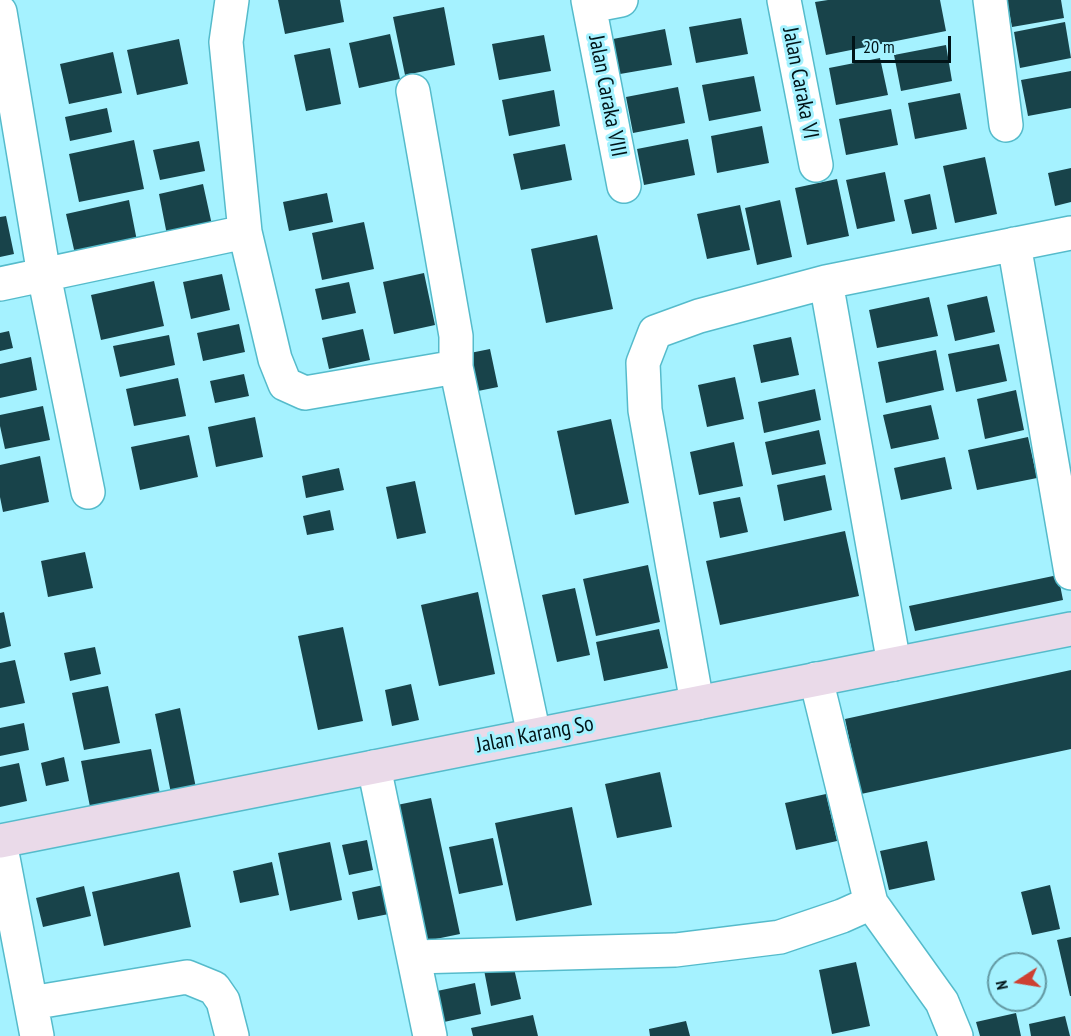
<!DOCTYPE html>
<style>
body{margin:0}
#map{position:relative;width:1071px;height:1036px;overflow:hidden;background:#a5f2ff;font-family:"PT Sans Narrow",sans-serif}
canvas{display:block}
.north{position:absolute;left:987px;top:952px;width:60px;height:60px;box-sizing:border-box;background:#a5f2ff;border:2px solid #6399a3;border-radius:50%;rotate:258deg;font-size:16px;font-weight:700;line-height:24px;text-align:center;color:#011418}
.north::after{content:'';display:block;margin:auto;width:21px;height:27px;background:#cd4032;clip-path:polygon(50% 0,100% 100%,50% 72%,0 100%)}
.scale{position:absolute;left:852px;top:36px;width:99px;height:27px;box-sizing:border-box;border:3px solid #011418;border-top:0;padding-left:8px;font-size:18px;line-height:21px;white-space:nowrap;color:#011418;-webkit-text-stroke:4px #a5f2ff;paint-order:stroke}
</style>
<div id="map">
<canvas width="1071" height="1036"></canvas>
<div class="north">N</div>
<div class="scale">20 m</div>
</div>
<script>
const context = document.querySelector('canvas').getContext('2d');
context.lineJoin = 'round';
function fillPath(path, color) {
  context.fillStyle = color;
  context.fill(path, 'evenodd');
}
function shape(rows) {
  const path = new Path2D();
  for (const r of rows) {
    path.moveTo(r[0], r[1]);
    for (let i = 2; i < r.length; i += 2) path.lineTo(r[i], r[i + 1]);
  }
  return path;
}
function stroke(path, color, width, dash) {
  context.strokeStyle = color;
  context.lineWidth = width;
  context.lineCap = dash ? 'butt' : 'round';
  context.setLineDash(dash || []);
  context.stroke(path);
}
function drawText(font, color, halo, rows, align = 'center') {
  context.font = font + ' "PT Sans Narrow",sans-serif';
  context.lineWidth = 6;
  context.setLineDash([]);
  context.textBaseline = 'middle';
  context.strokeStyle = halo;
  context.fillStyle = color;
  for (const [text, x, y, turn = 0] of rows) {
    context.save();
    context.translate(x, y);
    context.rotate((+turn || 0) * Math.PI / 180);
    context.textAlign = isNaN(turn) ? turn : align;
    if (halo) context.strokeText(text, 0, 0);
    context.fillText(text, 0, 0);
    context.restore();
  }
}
const building = shape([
 [278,0,340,0,344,22,285,34],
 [828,0,940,0,946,31,826,55,815,2],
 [1007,0,1061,0,1064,18,1012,27],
 [444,7,455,65,405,75,393,17],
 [741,18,748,54,696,63,689,27],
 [1065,22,1071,58,1020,68,1014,32],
 [665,29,672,65,620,74,613,39],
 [390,34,400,79,359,88,349,43],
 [544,35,551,71,499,80,492,44],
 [179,39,188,84,137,95,127,50],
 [946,45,952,81,901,91,894,55],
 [330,48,341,104,306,111,294,55],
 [113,52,122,93,69,104,60,64],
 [880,58,888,95,836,105,829,68],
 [1071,71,1071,108,1028,116,1021,80],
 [754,76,761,111,709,121,702,85],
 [678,87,685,123,633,133,626,97],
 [554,90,560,126,509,136,502,100],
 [960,93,967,129,915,139,908,103],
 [107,108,112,132,70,141,65,117],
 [891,109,898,145,846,155,839,119],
 [762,126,769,163,717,173,711,136],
 [688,139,695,175,644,185,637,149],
 [134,140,144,189,79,202,69,154],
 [199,141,205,171,160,180,153,150],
 [565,144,572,180,521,190,513,154],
 [985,157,997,214,955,223,943,166],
 [1071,168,1071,202,1055,206,1048,173],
 [885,172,895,221,857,229,846,180],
 [837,179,849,236,807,245,795,188],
 [203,184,212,225,167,235,159,194],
 [327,193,333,222,289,231,283,202],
 [930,194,937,229,912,234,904,200],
 [129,200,137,241,75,254,66,214],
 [780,200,792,257,757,265,745,208],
 [740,205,750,250,707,259,697,214],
 [6,216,14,254,0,257,0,217],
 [364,222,374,269,322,280,312,233],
 [597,235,613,309,546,323,531,249],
 [424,273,435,325,394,334,383,282],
 [222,274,230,310,191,319,183,282],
 [154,281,164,326,101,340,91,295],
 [349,282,356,313,322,320,315,289],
 [987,296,995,332,955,341,947,305],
 [929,297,938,336,877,348,869,310],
 [239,324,245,352,203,361,197,333],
 [363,329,370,360,329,369,322,338],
 [9,331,13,348,0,351,0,333],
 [169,335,175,365,120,377,113,346],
 [791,337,799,375,761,383,753,345],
 [999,344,1007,381,956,392,948,354],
 [490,349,498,387,468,393,460,355],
 [936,350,944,390,886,403,878,362],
 [31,357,37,390,0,398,0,364],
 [244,374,249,396,215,403,210,381],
 [735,377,744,419,707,427,698,385],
 [178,378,186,416,134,426,126,389],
 [815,389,821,420,764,433,758,402],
 [1016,390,1024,430,985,439,977,399],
 [931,405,939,439,891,449,883,415],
 [43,406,50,440,5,449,0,426,0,415],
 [255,417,263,457,216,467,208,427],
 [611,419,629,503,575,515,557,431],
 [819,430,826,464,772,475,765,442],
 [189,435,198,477,140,490,131,447],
 [1028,437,1037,478,977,490,968,450],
 [734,442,743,486,699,495,690,452],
 [40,456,49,502,3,512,0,497,0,465],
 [945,457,952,489,901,500,894,468],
 [339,468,344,490,306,498,302,476],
 [825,475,832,510,784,521,777,485],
 [415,481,426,533,397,539,386,487],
 [740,497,748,532,720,538,713,502],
 [330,510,334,530,307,535,303,516],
 [845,531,859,596,720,625,706,561],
 [85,552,93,588,48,597,41,561],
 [648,565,660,622,596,636,583,579],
 [1058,575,1063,600,915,631,909,606],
 [575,588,590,655,557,662,542,595],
 [478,592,495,674,439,686,421,605],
 [4,612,11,646,0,649,0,613],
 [343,627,363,721,318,730,298,636],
 [659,629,668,668,604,681,596,642],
 [95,647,101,674,70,681,64,653],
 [15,660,25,703,0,708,0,663],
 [1071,670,1071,749,861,794,845,719],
 [411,684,419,720,392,726,385,690],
 [108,686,120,743,84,750,72,693],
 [180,708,198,798,173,803,155,714],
 [24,723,29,750,0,756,0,728],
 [151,749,162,804,92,817,81,761],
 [64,757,69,781,46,786,41,763],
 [19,763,27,801,0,807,0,767],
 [660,772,672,827,617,838,605,784],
 [826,794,837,841,796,850,785,803],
 [431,798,460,934,426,941,397,805],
 [572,807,592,905,516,921,495,823],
 [493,838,503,885,459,894,449,847],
 [367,840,373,870,349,875,342,845],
 [927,841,935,880,889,890,880,851],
 [330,842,342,900,290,911,278,853],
 [272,862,279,895,240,903,233,871],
 [179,872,191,927,104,946,92,892],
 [388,884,394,913,358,920,352,892],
 [1050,885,1060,929,1032,935,1021,892],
 [84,886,91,916,43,927,36,898],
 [1071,937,1071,996,1070,996,1057,940],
 [856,962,870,1026,832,1034,819,970],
 [513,964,521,999,491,1006,484,970],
 [475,983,481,1014,444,1022,437,991],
 [1016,1013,1021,1036,980,1036,976,1022],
 [533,1015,538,1036,473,1036,471,1028],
 [1065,1016,1070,1036,1031,1036,1029,1024],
 [686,1021,690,1036,650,1036,649,1029]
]);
const street = shape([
 [232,0,226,42,245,232],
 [588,0,624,186],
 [784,0,816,165],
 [990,0,1006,125],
 [590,6,621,0],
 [0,12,44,275,88,492],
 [1014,244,1071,573],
 [826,282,894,664],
 [0,284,245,232,275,359,285,384,305,393,456,367,456,336,413,91],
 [456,367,534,735],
 [697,703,645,410,643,363,655,332,699,316,826,282,1071,233],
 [374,767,430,1036],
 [0,842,37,1036],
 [871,903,942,1002,956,1036],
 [414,957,675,950,780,937,842,916,871,903,816,679],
 [31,1003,187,977,214,988,223,1001,232,1036]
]);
const secondary = shape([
 [0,841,1071,629]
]);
const streetNames = [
 ["Jalan Caraka VI",800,83,79],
 ["Jalan Caraka VIII",607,96,79],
 ["Jalan Karang So",535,735,-11]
];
fillPath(building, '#18434a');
stroke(street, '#55bbcb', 36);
stroke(secondary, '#55bbcb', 36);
stroke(street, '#fff', 33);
stroke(secondary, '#eadae9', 33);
drawText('22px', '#011418', '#a5f2ff', streetNames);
</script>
